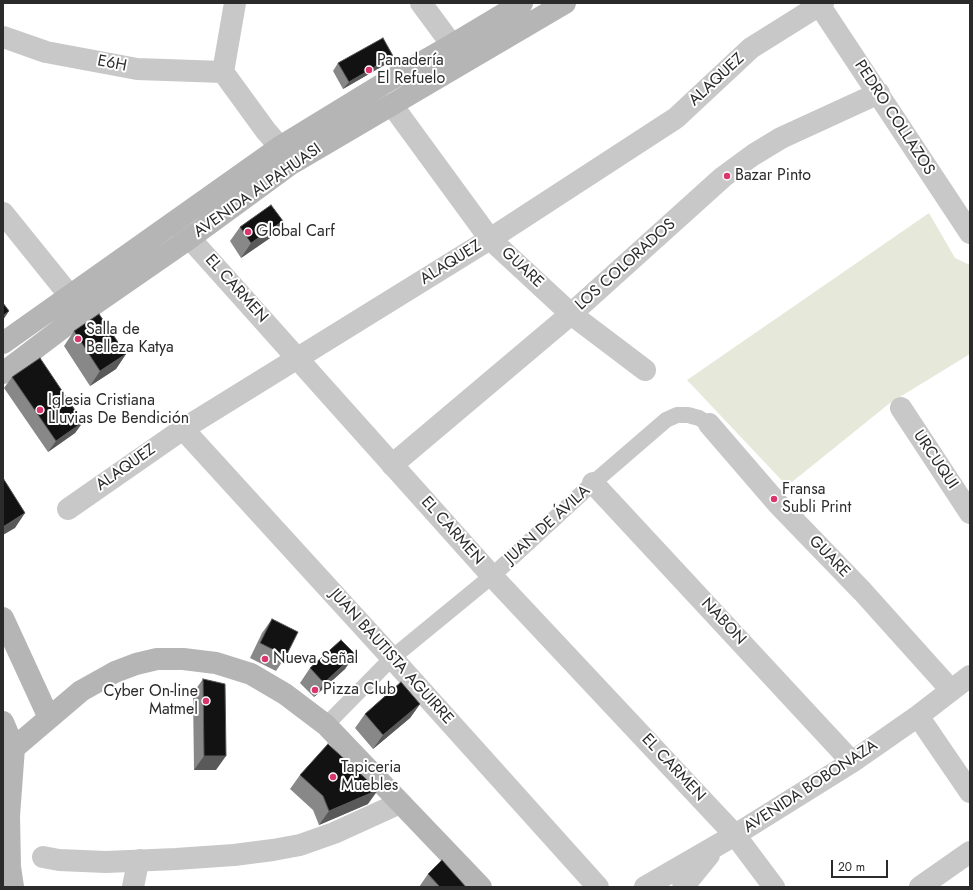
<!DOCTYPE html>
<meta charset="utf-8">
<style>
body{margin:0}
#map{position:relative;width:973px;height:890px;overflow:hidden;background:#fff;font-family:Jost,sans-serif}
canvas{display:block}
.frame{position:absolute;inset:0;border:4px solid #2b2b2b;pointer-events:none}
.scale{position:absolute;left:831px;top:860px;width:57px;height:18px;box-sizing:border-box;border:2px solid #2b2b2b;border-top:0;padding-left:5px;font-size:12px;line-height:14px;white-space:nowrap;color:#2b2b2b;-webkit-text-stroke:3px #fff;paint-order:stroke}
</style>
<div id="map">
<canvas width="973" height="890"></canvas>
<div class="frame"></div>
<div class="scale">20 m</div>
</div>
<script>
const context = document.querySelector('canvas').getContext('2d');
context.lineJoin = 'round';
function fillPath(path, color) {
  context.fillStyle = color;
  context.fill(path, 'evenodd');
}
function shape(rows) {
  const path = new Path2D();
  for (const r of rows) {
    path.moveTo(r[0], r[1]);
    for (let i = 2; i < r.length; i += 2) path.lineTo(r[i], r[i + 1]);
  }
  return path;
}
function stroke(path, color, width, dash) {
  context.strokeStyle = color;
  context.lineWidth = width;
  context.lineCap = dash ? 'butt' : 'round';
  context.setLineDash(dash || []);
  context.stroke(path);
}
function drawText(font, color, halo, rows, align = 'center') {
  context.font = font + ' Jost,sans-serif';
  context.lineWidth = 4;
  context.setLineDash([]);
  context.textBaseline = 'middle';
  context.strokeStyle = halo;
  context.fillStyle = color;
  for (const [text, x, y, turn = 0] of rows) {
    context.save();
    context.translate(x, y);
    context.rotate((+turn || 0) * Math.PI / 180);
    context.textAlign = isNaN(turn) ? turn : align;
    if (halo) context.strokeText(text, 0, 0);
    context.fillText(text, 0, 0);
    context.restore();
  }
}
const green = shape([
 [929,213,955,258,970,265,970,354,890,403,787,486,687,380]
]);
const pedestrian = shape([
 [326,725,392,658,492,576,593,483,666,420,677,415,688,415,699,418,709,424]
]);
const minor = shape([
 [235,3,223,72,266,131,280,147],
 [421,3,452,45],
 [818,3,970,233],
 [3,37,46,52,137,69,223,72],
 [392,105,490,239,571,314,645,370],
 [3,213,70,296],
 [177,224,492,576,735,835,774,887],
 [901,408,970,513],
 [709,424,778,504,863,592,951,690],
 [183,429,392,658,598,887],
 [392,465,571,314,723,177,753,155,781,138,879,93],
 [593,483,852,762],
 [68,509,183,429,490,239,676,118,751,48,823,3],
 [918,716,970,792],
 [43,857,59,860,106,862,176,859,234,855,273,850,300,845,334,833,400,803],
 [133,887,137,867,140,860],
 [645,887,735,835,852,762,918,716,970,676],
 [683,887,709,855],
 [920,887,970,852]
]);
const secondary = shape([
 [3,343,280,147,383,84,452,45,522,3],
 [3,373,86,310,190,238,291,164,565,3],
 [3,618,49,718],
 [3,722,14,748],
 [13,887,10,867,9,816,14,748,81,691,115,672,136,664,157,659,183,659,216,663,251,674,285,694,326,725,481,887]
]);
const wall = shape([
 [393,56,388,63,343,89,333,71,338,63],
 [240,227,273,236,241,258,230,241],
 [74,331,126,354,116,369,90,386,64,346],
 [12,377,83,422,75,433,48,452,4,388],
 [272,619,286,656,276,671,250,658,262,633],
 [355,654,345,669,314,697,300,683,310,668],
 [203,679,216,770,194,770,193,693],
 [420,704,410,718,373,749,355,728,365,714],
 [300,775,368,804,319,825,313,810,290,789],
 [428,874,466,887,419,887]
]);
const shadedWall = shape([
 [393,56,388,63,343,89,349,82],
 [283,221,273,236,241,258,251,243],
 [9,311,3,320,3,316],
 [126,354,116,369,90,386,100,371],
 [83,422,75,433,48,452,56,441],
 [25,513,15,528,3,535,3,527],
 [355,654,345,669,314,697,324,683],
 [420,704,410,718,373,749,383,735],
 [204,756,226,756,216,770,194,770],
 [378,790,368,804,319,825,329,811]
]);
const building = shape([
 [383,38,393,56,349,82,338,63,383,38],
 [271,205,283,221,251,243,240,227,271,205],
 [3,303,9,311,3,316,3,303],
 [99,314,126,354,100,371,74,331,99,314],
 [40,358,83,422,56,441,12,377,40,358],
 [3,478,25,513,3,527,3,478],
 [272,619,298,632,286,656,260,643,272,619],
 [341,640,355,654,324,683,310,668,341,640],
 [203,679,225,684,226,756,204,756,203,679],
 [401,682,420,704,383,735,365,714,401,682],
 [328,744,378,790,329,811,323,796,300,775,328,744],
 [442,860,466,887,440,887,428,874,442,860]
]);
const markers = [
 [369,70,4,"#da366d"],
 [727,176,4,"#da366d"],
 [248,232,4,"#da366d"],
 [78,339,4,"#da366d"],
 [40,410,4,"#da366d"],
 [774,499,4,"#da366d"],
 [265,659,4,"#da366d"],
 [315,690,4,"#da366d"],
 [206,701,4,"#da366d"],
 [333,777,4,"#da366d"]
];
const poiNames = [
 ["Panadería",377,61],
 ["El Refuelo",377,79],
 ["Bazar Pinto",735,176],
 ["Global Carf",256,232],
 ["Salla de",86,330],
 ["Belleza Katya",86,348],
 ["Iglesia Cristiana",48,401],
 ["Lluvias De Bendición",48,419],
 ["Fransa",782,490],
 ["Subli Print",782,508],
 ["Nueva Señal",273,659],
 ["Pizza Club",323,690],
 ["Cyber On-line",198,692,"right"],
 ["Matmel",198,710,"right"],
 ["Tapiceria",341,768],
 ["Muebles",341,786]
];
const streetNames = [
 ["E6H",112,64,11],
 ["ALAQUEZ",717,80,-43],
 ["PEDRO COLLAZOS",894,118,57],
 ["AVENIDA ALPAHUASI",258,191,-35],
 ["ALAQUEZ",451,263,-32],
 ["LOS COLORADOS",626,265,-42],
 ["GUARE",522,268,43],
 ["EL CARMEN",236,289,48],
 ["URCUQUI",935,460,56],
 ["ALAQUEZ",126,468,-35],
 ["JUAN DE ÁVILA",548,525,-42],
 ["EL CARMEN",452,531,48],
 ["GUARE",829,557,46],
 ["NABON",723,622,47],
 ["JUAN BAUTISTA AGUIRRE",391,657,48],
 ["EL CARMEN",673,768,47],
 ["AVENIDA BOBONAZA",811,787,-33]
];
fillPath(green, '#e6e9d9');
stroke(pedestrian, '#c8c8c8', 16);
stroke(minor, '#c8c8c8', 22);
stroke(secondary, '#b5b5b5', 22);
fillPath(wall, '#888');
fillPath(shadedWall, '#595959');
fillPath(building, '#121212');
stroke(building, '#595959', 1);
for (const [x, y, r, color] of markers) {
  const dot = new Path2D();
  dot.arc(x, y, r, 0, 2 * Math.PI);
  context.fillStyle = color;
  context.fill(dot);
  stroke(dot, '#fff', 1.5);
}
drawText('16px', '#2b2b2b', '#fff', poiNames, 'left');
drawText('16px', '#2b2b2b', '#fff', streetNames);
</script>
